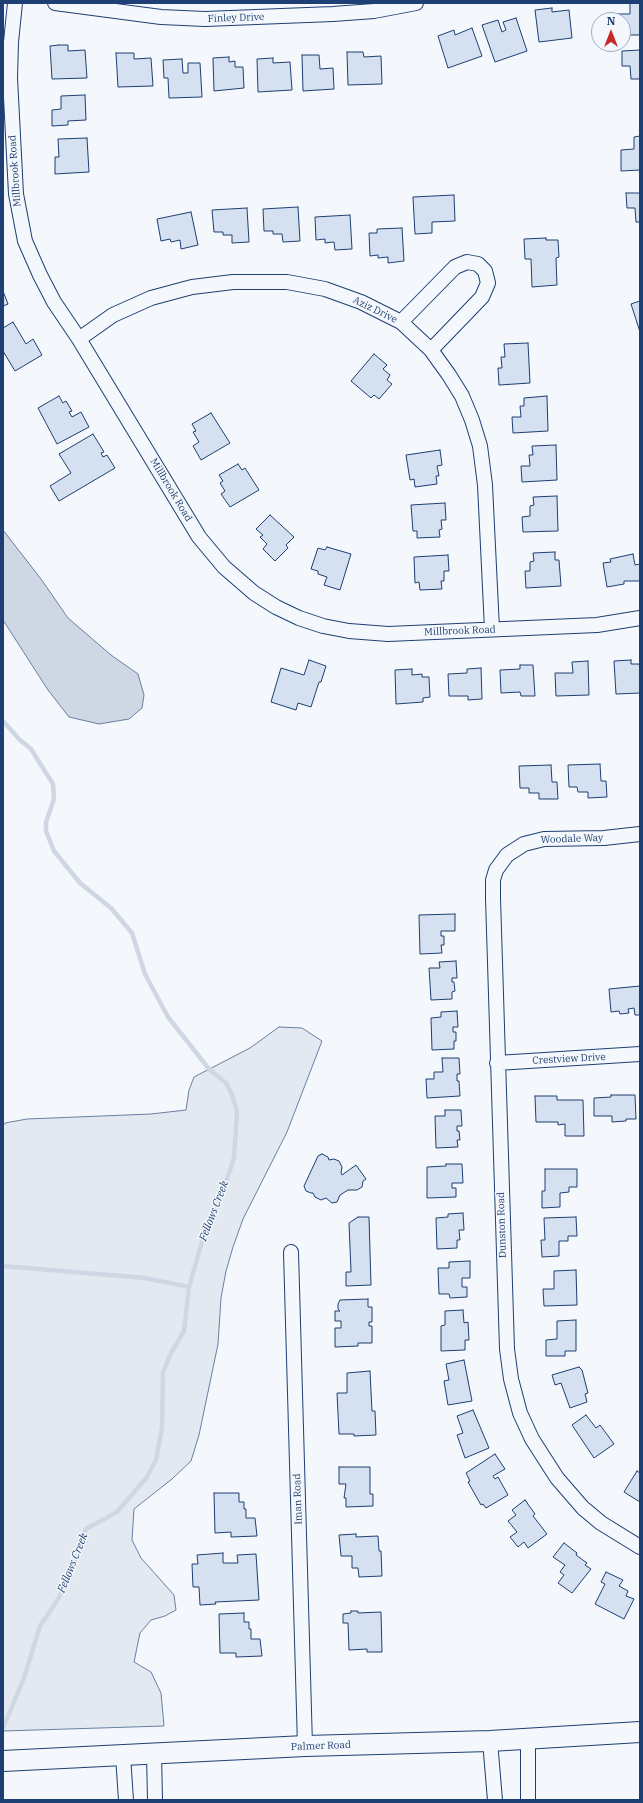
<!DOCTYPE html>
<style>
body{margin:0}
#map{position:relative;width:643px;height:1803px;overflow:hidden;background:#f4f7fb;font-family:"IBM Plex Serif",serif}
canvas{display:block}
.frame{position:absolute;inset:0;border:4px solid #1d3f73;pointer-events:none}
.north{position:absolute;left:591px;top:12px;width:40px;height:40px;box-sizing:border-box;background:#f4f7fb;border:1px solid #9eadc5;border-radius:50%;rotate:0deg;font-size:11px;font-weight:700;line-height:16px;text-align:center;color:#1d3f73}
.north::after{content:'';display:block;margin:auto;width:14px;height:18px;background:#c62828;clip-path:polygon(50% 0,100% 100%,50% 72%,0 100%)}
</style>
<div id="map">
<canvas width="643" height="1803"></canvas>
<div class="frame"></div>
<div class="north">N</div>
</div>
<script>
const context = document.querySelector('canvas').getContext('2d');
context.lineJoin = 'round';
function fillPath(path, color) {
  context.fillStyle = color;
  context.fill(path, 'evenodd');
}
function shape(rows) {
  const path = new Path2D();
  for (const r of rows) {
    path.moveTo(r[0], r[1]);
    for (let i = 2; i < r.length; i += 2) path.lineTo(r[i], r[i + 1]);
  }
  return path;
}
function stroke(path, color, width, dash) {
  context.strokeStyle = color;
  context.lineWidth = width;
  context.lineCap = dash ? 'butt' : 'round';
  context.setLineDash(dash || []);
  context.stroke(path);
}
function drawText(font, color, halo, rows, align = 'center') {
  context.font = font + ' "IBM Plex Serif",serif';
  context.lineWidth = 3;
  context.setLineDash([]);
  context.textBaseline = 'middle';
  context.strokeStyle = halo;
  context.fillStyle = color;
  for (const [text, x, y, turn = 0] of rows) {
    context.save();
    context.translate(x, y);
    context.rotate((+turn || 0) * Math.PI / 180);
    context.textAlign = isNaN(turn) ? turn : align;
    if (halo) context.strokeText(text, 0, 0);
    context.fillText(text, 0, 0);
    context.restore();
  }
}
const green = shape([
 [279,1027,302,1028,322,1041,287,1132,243,1219,233,1247,226,1271,221,1298,218,1344,199,1435,191,1461,172,1479,134,1509,132,1540,141,1558,174,1595,176,1610,165,1616,151,1620,140,1633,134,1662,151,1672,161,1693,164,1726,3,1731,3,1126,5,1123,27,1119,151,1114,186,1110,189,1090,194,1077,250,1048,279,1027]
]);
const water = shape([
 [3,530,41,579,68,618,111,655,138,674,144,695,142,708,129,719,99,724,69,717,48,690,3,620,3,530]
]);
const stream = shape([
 [3,721,20,740,31,749,53,784,54,799,46,822,46,831,54,851,80,883,111,908,132,933,145,974,168,1017,209,1069,226,1083,232,1095,237,1111,234,1158,220,1200,203,1238,189,1287,184,1331,171,1353,163,1372,162,1428,156,1460,147,1477,117,1512,86,1529,68,1581,55,1604,40,1626,24,1678,3,1728],
 [3,1266,145,1278,189,1287]
]);
const building = shape([
 [630,3,640,3,640,35,623,35,623,20,617,20,616,14,630,14,630,3],
 [552,8,552,12,569,10,572,38,539,42,535,10,552,8],
 [516,18,527,51,495,62,482,25,498,20,502,32,506,30,503,22,516,18],
 [472,28,482,56,448,68,438,36,454,30,455,35,472,28],
 [59,45,68,45,68,51,85,50,87,78,52,79,50,46,59,45],
 [640,50,640,79,631,79,630,66,622,66,622,51,640,50],
 [347,52,363,52,364,57,381,56,382,84,348,85,347,52],
 [116,53,134,53,134,59,151,58,153,86,118,87,116,53],
 [302,55,319,55,320,69,333,68,334,89,303,91,302,55],
 [229,57,229,62,235,61,235,67,243,67,244,88,214,91,213,58,229,57],
 [273,58,273,63,290,62,292,90,258,92,257,59,273,58],
 [182,59,183,73,188,73,188,63,200,63,202,97,169,98,168,78,164,78,163,60,182,59],
 [85,95,86,120,68,121,68,125,52,126,52,110,61,109,61,96,85,95],
 [640,136,640,170,621,171,621,150,634,149,634,137,640,136],
 [87,138,89,172,55,174,55,157,59,157,58,139,87,138],
 [626,193,640,193,640,222,636,222,635,208,627,208,626,193],
 [454,195,455,221,432,222,432,233,415,234,413,197,454,195],
 [298,207,300,241,283,242,282,234,273,234,273,231,264,231,263,209,298,207],
 [247,208,249,242,232,243,232,235,223,235,223,232,214,232,212,210,247,208],
 [191,212,198,245,181,249,180,240,171,242,170,239,161,241,157,219,191,212],
 [350,215,352,249,335,250,334,242,325,243,325,239,316,240,315,217,350,215],
 [402,228,404,261,388,263,388,257,378,258,378,255,370,256,369,233,377,233,377,229,402,228],
 [546,238,546,240,558,240,559,257,556,258,557,285,532,287,531,259,525,259,524,239,546,238],
 [3,291,8,304,3,306,3,291],
 [640,301,640,332,631,304,640,301],
 [13,322,26,344,33,339,42,355,15,371,3,351,3,328,13,322],
 [528,343,530,383,499,385,498,368,502,368,501,357,505,357,504,344,528,343],
 [374,354,387,365,383,369,390,375,387,380,392,384,379,399,374,395,371,398,351,381,374,354],
 [59,396,63,403,66,401,72,411,69,412,72,417,81,412,89,427,57,444,38,408,59,396],
 [547,396,548,431,513,433,512,417,521,417,520,406,524,406,524,398,547,396],
 [211,413,230,443,201,460,193,446,199,442,193,432,196,431,192,424,211,413],
 [93,434,104,452,101,453,103,457,107,455,115,468,59,501,50,486,71,473,59,454,93,434],
 [556,445,557,480,522,482,521,466,530,466,529,455,533,455,532,446,556,445],
 [440,450,442,465,437,466,439,476,436,476,437,484,415,487,414,479,410,480,406,455,440,450],
 [238,464,242,470,245,468,259,490,230,507,221,494,225,491,220,483,223,481,219,475,238,464],
 [557,496,558,531,523,532,522,517,530,516,530,506,534,505,533,497,557,496],
 [445,503,446,520,441,520,442,529,439,530,440,537,417,538,417,531,413,531,411,505,445,503],
 [270,515,294,537,286,545,288,548,275,561,263,549,267,544,260,537,263,535,256,529,270,515],
 [327,547,351,554,340,590,324,585,327,577,318,574,318,571,311,569,318,548,325,550,327,547],
 [555,552,555,560,559,560,561,586,526,588,525,571,530,571,530,562,534,561,533,553,555,552],
 [633,554,635,565,640,564,640,581,624,581,624,584,607,587,603,563,611,562,610,559,633,554],
 [448,555,449,571,444,571,444,581,441,581,442,589,420,590,419,582,415,583,414,557,448,555],
 [309,660,326,666,321,682,319,682,311,707,298,703,296,710,271,702,281,668,304,675,309,660],
 [631,660,631,664,639,664,640,668,640,693,616,694,614,661,631,660],
 [588,661,589,695,556,696,555,673,573,673,572,662,588,661],
 [520,665,533,665,535,696,521,696,520,692,501,693,500,670,520,669,520,665],
 [481,668,482,699,468,700,468,696,449,696,448,674,467,673,467,669,481,668],
 [412,669,412,675,422,674,422,677,429,677,430,697,423,698,423,702,396,704,395,670,412,669],
 [600,764,601,781,606,781,607,797,588,798,588,792,578,792,577,787,569,787,568,765,600,764],
 [551,765,552,782,557,782,558,799,539,799,539,793,529,793,529,788,520,788,519,766,551,765],
 [455,914,455,931,441,931,441,936,444,936,444,945,441,945,442,953,420,954,419,915,455,914],
 [456,961,457,978,452,978,452,982,454,982,455,991,452,992,452,999,431,1000,429,968,440,968,439,962,456,961],
 [640,986,640,1015,635,1015,634,1008,628,1009,629,1013,620,1014,619,1011,611,1012,609,989,640,986],
 [457,1011,458,1027,453,1027,453,1032,456,1032,456,1041,454,1041,454,1049,432,1050,431,1018,441,1017,441,1012,457,1011],
 [442,1058,459,1058,460,1074,457,1074,457,1081,459,1081,460,1096,427,1098,426,1079,434,1079,434,1072,443,1072,442,1058],
 [611,1095,635,1095,636,1119,626,1119,626,1121,612,1122,612,1116,594,1116,594,1098,611,1097,611,1095],
 [535,1096,557,1096,557,1100,583,1100,584,1136,565,1136,565,1124,558,1125,558,1122,536,1122,535,1096],
 [445,1110,461,1110,462,1126,457,1126,457,1131,459,1131,460,1140,457,1140,458,1147,436,1148,435,1116,445,1116,445,1110],
 [322,1154,328,1157,329,1160,334,1159,339,1161,342,1167,341,1173,342,1175,356,1165,366,1179,363,1181,362,1187,357,1190,348,1190,340,1195,337,1202,332,1203,326,1198,321,1200,315,1197,313,1193,311,1193,306,1191,304,1186,318,1156,322,1154],
 [446,1164,462,1164,463,1183,452,1183,452,1188,456,1188,456,1197,427,1198,427,1167,446,1166,446,1164],
 [545,1169,577,1169,577,1187,569,1187,569,1192,560,1193,560,1207,542,1208,542,1191,545,1191,545,1169],
 [463,1213,464,1230,459,1230,460,1240,457,1240,457,1248,437,1249,436,1218,448,1217,448,1214,463,1213],
 [358,1217,369,1217,371,1285,346,1286,346,1272,351,1272,349,1223,358,1217],
 [576,1217,577,1236,568,1236,568,1241,559,1241,559,1256,542,1257,541,1240,545,1240,544,1218,576,1217],
 [470,1261,470,1278,462,1278,462,1287,467,1287,467,1297,450,1298,449,1294,439,1294,438,1268,449,1268,449,1262,470,1261],
 [576,1270,577,1305,544,1306,543,1289,554,1289,554,1271,576,1270],
 [368,1299,368,1307,372,1307,372,1322,369,1322,369,1326,372,1326,372,1343,358,1343,358,1346,335,1347,335,1328,341,1328,341,1321,335,1321,335,1311,340,1311,338,1309,338,1304,340,1300,368,1299],
 [463,1310,464,1323,468,1322,469,1340,465,1340,465,1350,441,1351,441,1326,445,1325,445,1311,463,1310],
 [576,1320,576,1351,565,1351,565,1356,546,1356,546,1340,557,1339,557,1321,576,1320],
 [464,1360,472,1401,448,1405,444,1381,449,1380,446,1364,464,1360],
 [579,1367,582,1370,588,1393,585,1394,587,1402,570,1408,561,1383,555,1385,552,1375,579,1367],
 [370,1371,372,1411,375,1411,376,1435,354,1436,354,1434,339,1434,337,1393,347,1393,347,1373,370,1371],
 [473,1410,489,1448,465,1458,457,1435,463,1433,457,1416,473,1410],
 [586,1415,596,1428,600,1425,614,1444,594,1458,572,1425,586,1415],
 [495,1454,505,1469,493,1476,495,1479,498,1477,508,1495,486,1508,483,1504,481,1505,468,1482,470,1481,466,1473,495,1454],
 [339,1467,370,1467,370,1494,373,1494,373,1506,346,1507,346,1498,344,1498,346,1484,339,1484,339,1467],
 [637,1471,640,1473,640,1502,624,1492,637,1471],
 [214,1493,239,1493,239,1502,244,1502,244,1509,246,1509,246,1518,255,1518,257,1536,231,1537,231,1532,215,1533,214,1493],
 [525,1500,535,1514,533,1516,547,1534,528,1548,524,1542,518,1547,510,1537,517,1532,508,1521,516,1515,512,1510,525,1500],
 [356,1534,356,1537,378,1536,379,1551,381,1551,382,1576,359,1577,358,1568,352,1568,352,1556,341,1556,339,1535,356,1534],
 [564,1543,577,1553,576,1555,587,1563,585,1565,591,1569,572,1593,558,1583,564,1575,560,1572,565,1565,553,1557,564,1543],
 [223,1553,223,1563,238,1563,237,1555,256,1554,259,1600,215,1602,216,1604,200,1605,199,1587,193,1587,192,1564,198,1564,197,1555,223,1553],
 [606,1572,623,1580,619,1586,628,1591,626,1596,634,1599,624,1619,595,1604,605,1584,601,1582,606,1572],
 [351,1611,358,1611,358,1613,381,1612,382,1652,367,1652,367,1649,349,1650,348,1623,343,1623,343,1614,351,1613,351,1611],
 [244,1613,244,1622,249,1622,249,1629,251,1629,251,1639,260,1639,262,1656,236,1657,236,1653,220,1653,219,1614,244,1613]
]);
const street = shape([
 [15,3,11,42,10,78,16,194,25,241,40,275,54,302,79,339,199,537,224,567,254,593,276,607,299,618,323,626,349,631,388,634,597,625,640,618],
 [55,3,161,17,205,19,333,14,374,11,416,3],
 [401,322,455,267,467,262,478,264,485,271,488,283,482,297,431,350],
 [79,339,113,315,151,298,192,287,233,282,287,282,325,289,361,302,401,322,431,350,449,375,462,396,472,420,480,446,485,485,492,629],
 [640,834,604,838,544,839,524,844,507,855,496,870,493,880,493,898,507,1349,511,1379,520,1413,532,1439,557,1478,583,1508,601,1523,640,1547],
 [497,1063,640,1054],
 [291,1252,305,1746],
 [528,1739,528,1800],
 [490,1741,495,1800],
 [154,1754,155,1800],
 [123,1756,126,1800]
]);
const secondary = shape([
 [3,1761,305,1746,490,1741,640,1732]
]);
const streetNames = [
 ["Finley Drive",236,18,-2],
 ["Millbrook Road",15,171,-94],
 ["Aziz Drive",375,310,26],
 ["Millbrook Road",171,490,59],
 ["Millbrook Road",460,631,-2],
 ["Woodale Way",572,839,-2],
 ["Crestview Drive",569,1059,-3],
 ["Dunston Road",502,1225,-92],
 ["Iman Road",298,1499,-92],
 ["Palmer Road",321,1746,-2]
];
const waterNames = [
 ["Fellows Creek",214,1211,-69],
 ["Fellows Creek",73,1563,-68]
];
fillPath(green, '#e3e9f0');
stroke(green, '#687fa3', 1);
fillPath(water, '#cfd7e4');
stroke(water, '#687fa3', 1);
stroke(stream, '#cfd7e4', 4.5);
fillPath(building, '#d5e0f0');
stroke(building, '#1d3f73', 1);
stroke(street, '#1d3f73', 16);
stroke(secondary, '#1d3f73', 22);
stroke(street, '#f4f7fb', 14);
stroke(secondary, '#f4f7fb', 20);
drawText('10px', '#1d3f73', '#f4f7fb', streetNames);
drawText('italic 11px', '#1d3f73', '#f4f7fb', waterNames);
</script>
